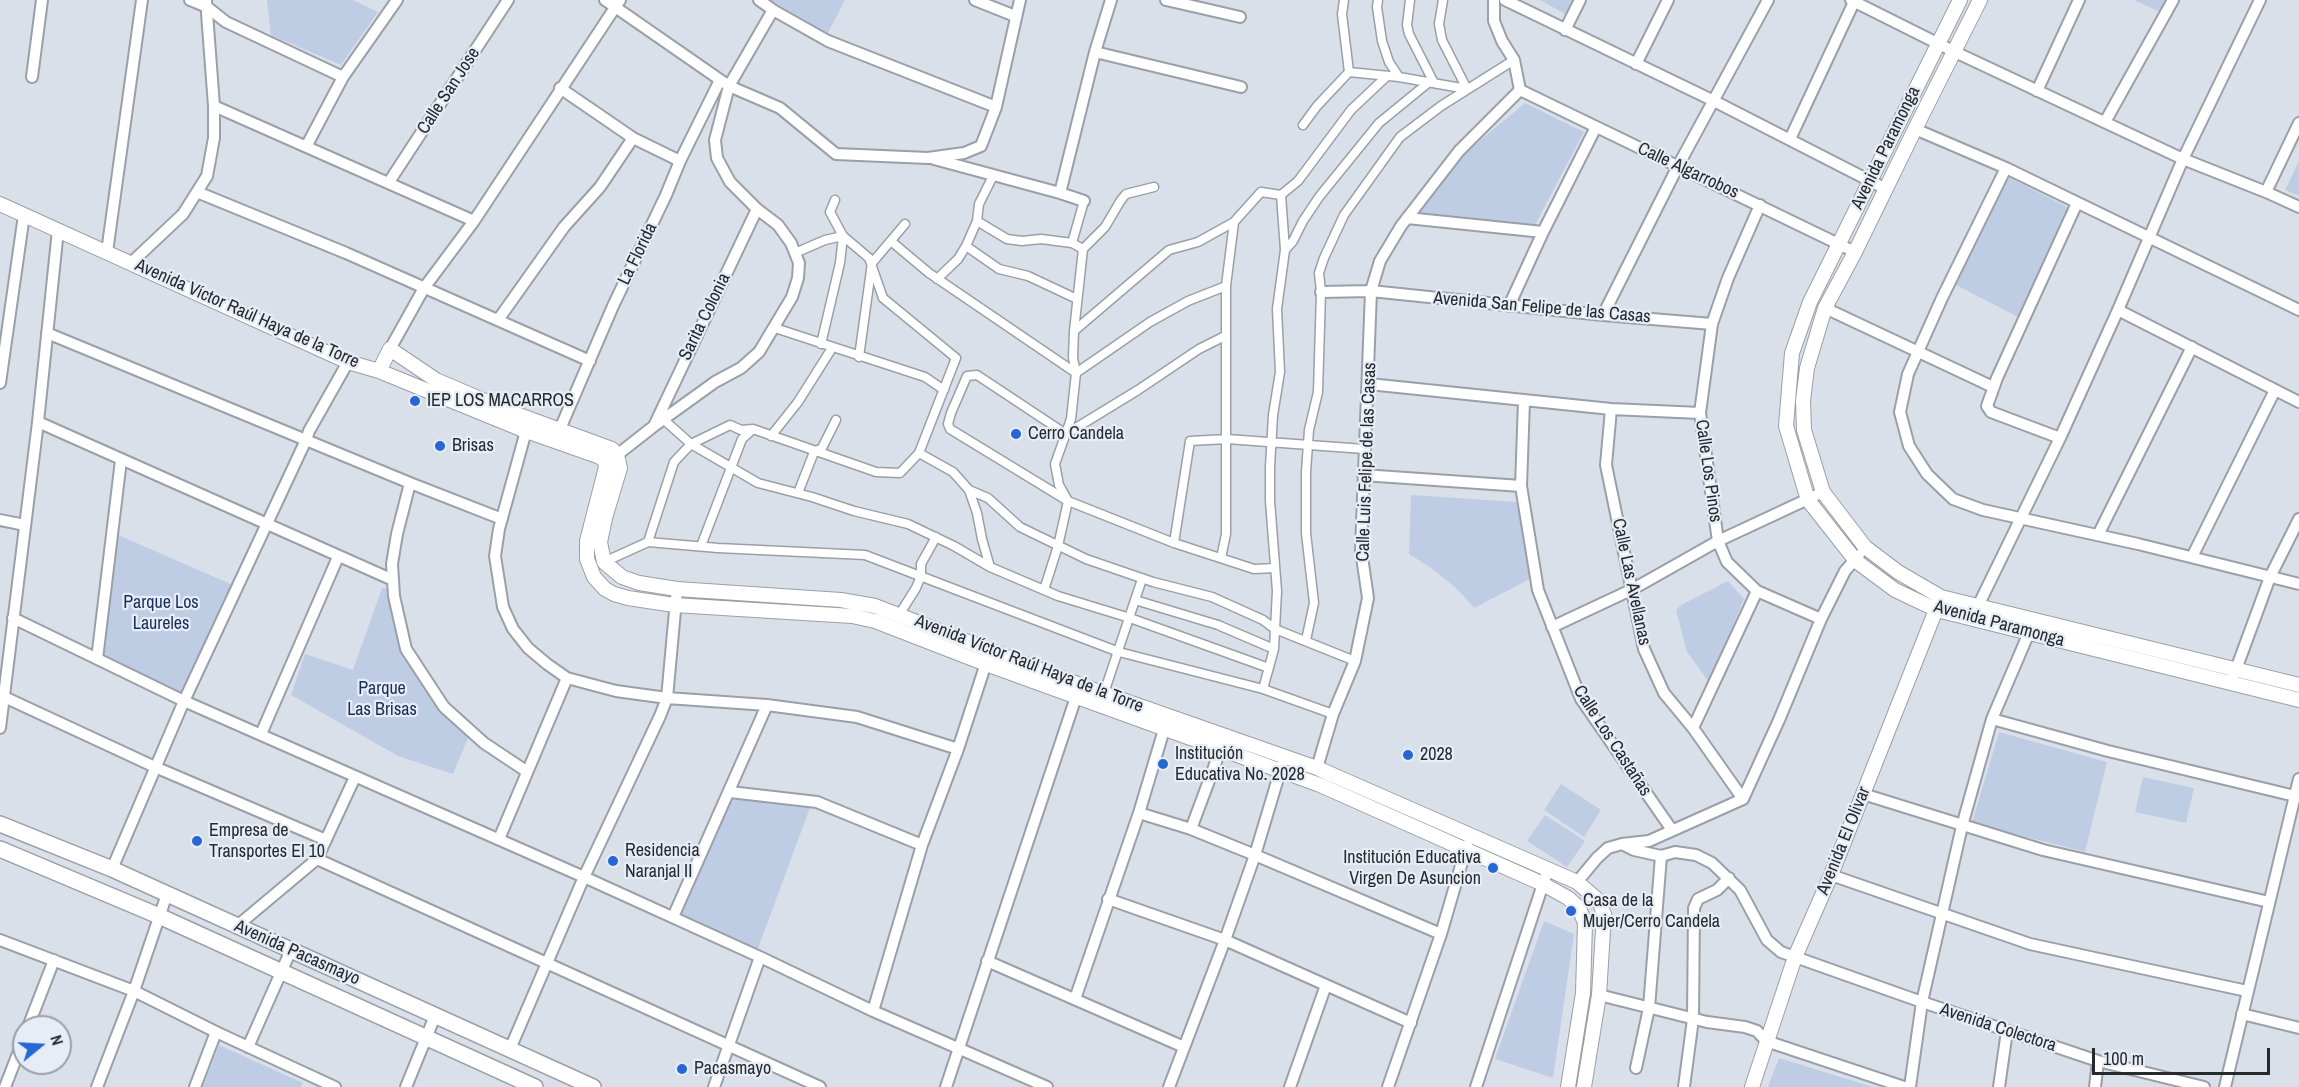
<!DOCTYPE html>
<meta charset="utf-8">
<style>
body{margin:0}
#map{position:relative;width:2299px;height:1087px;overflow:hidden;background:#dae0e9;font-family:"Archivo Narrow",sans-serif}
canvas{display:block}
.north{position:absolute;left:12px;top:1015px;width:60px;height:60px;box-sizing:border-box;background:#e7edf7;border:2px solid #9a9fa6;border-radius:50%;rotate:72deg;font-size:16px;font-weight:700;line-height:24px;text-align:center;color:#272a2d}
.north::after{content:'';display:block;margin:auto;width:21px;height:27px;background:#2667d3;clip-path:polygon(50% 0,100% 100%,50% 72%,0 100%)}
.scale{position:absolute;left:2092px;top:1048px;width:178px;height:27px;box-sizing:border-box;border:3px solid #272a2d;border-top:0;padding-left:8px;font-size:18px;line-height:21px;white-space:nowrap;color:#272a2d;-webkit-text-stroke:4px #e7edf7;paint-order:stroke}
</style>
<div id="map">
<canvas width="2299" height="1087"></canvas>
<div class="north">N</div>
<div class="scale">100 m</div>
</div>
<script>
const context = document.querySelector('canvas').getContext('2d');
context.lineJoin = 'round';
function fillPath(path, color) {
  context.fillStyle = color;
  context.fill(path, 'evenodd');
}
function shape(rows) {
  const path = new Path2D();
  for (const r of rows) {
    path.moveTo(r[0], r[1]);
    for (let i = 2; i < r.length; i += 2) path.lineTo(r[i], r[i + 1]);
  }
  return path;
}
function stroke(path, color, width, dash) {
  context.strokeStyle = color;
  context.lineWidth = width;
  context.lineCap = dash ? 'butt' : 'round';
  context.setLineDash(dash || []);
  context.stroke(path);
}
function drawText(font, color, halo, rows, align = 'center') {
  context.font = font + ' "Archivo Narrow",sans-serif';
  context.lineWidth = 4.5;
  context.setLineDash([]);
  context.textBaseline = 'middle';
  context.strokeStyle = halo;
  context.fillStyle = color;
  for (const [text, x, y, turn = 0] of rows) {
    context.save();
    context.translate(x, y);
    context.rotate((+turn || 0) * Math.PI / 180);
    context.textAlign = isNaN(turn) ? turn : align;
    if (halo) context.strokeText(text, 0, 0);
    context.fillText(text, 0, 0);
    context.restore();
  }
}
const green = shape([
 [267,0,353,0,378,12,341,65,271,35],
 [770,0,845,0,828,33],
 [1540,0,1573,0,1567,15],
 [2134,0,2171,0,2164,14],
 [1525,103,1584,132,1535,225,1419,213,1465,153],
 [2299,161,2299,196,2285,190],
 [2006,176,2069,208,2020,318,1954,284],
 [1411,495,1517,502,1530,579,1474,608,1456,588,1431,568,1409,554],
 [118,535,233,585,182,695,101,656],
 [1728,581,1744,599,1709,682,1687,652,1676,610,1681,605],
 [382,588,388,588,402,650,420,680,441,711,469,736,453,774,398,756,291,695,305,654,353,670],
 [1999,732,2107,762,2085,852,1972,823],
 [2143,777,2194,788,2186,823,2135,812],
 [1561,784,1601,810,1584,837,1544,810],
 [733,797,811,805,757,951,679,915],
 [1545,815,1585,841,1567,867,1527,841],
 [1544,921,1574,934,1553,1078,1495,1059],
 [219,1045,303,1083,301,1087,203,1087],
 [1779,1058,1873,1087,1768,1087]
]);
const pedestrian = shape([
 [1378,0,1377,7,1382,41,1389,62,1399,77],
 [1410,0,1407,25,1409,34,1434,83],
 [1443,0,1439,24,1442,40,1467,89],
 [1349,72,1399,77,1467,89],
 [1303,125,1317,106,1349,72,1342,14,1344,0],
 [835,200,830,212,843,236,869,258,883,298,956,358,919,453,900,473,876,472,753,429,741,430,730,425,691,444,674,462,648,542,718,548,865,555,1119,652,1263,689,1333,714],
 [977,221,1007,239,1022,241,1041,239,1072,243],
 [892,242,929,273,1076,373,1150,322,1188,301,1226,286],
 [966,246,999,269,1028,276,1077,299],
 [1083,249,1105,227,1121,200,1126,194,1154,187],
 [1285,250,1281,195,1298,181,1351,110,1387,76],
 [795,253,825,240,843,236,840,263,821,344],
 [937,279,958,259,966,246,977,221,979,204,993,176],
 [775,328,925,377,944,390],
 [1074,331,1169,250,1198,242,1234,222,1261,192,1281,195],
 [1225,336,1199,349,1138,390,1066,434,977,375,967,376,951,413,948,424,950,429,1068,501,1174,543,1254,569,1275,568],
 [859,357,872,263,905,224],
 [663,419,691,444,758,483,812,497,854,511,908,524,954,546,990,567,1058,596,1130,618,1269,668],
 [771,436,798,402,832,348],
 [919,453,953,472,969,490,977,513,982,539,990,567],
 [969,490,988,498,1020,527,1086,559,1153,582,1212,597,1263,620,1275,629,1355,661],
 [798,493,814,452,822,448,836,420],
 [1174,543,1190,441,1227,439,1364,449],
 [701,546,742,439,752,430],
 [1221,558,1226,534,1226,286,1234,222],
 [604,562,648,542],
 [1044,590,1058,546,1068,501,1059,485,1055,464,1071,419,1076,373,1073,358,1074,331,1083,249,1072,243,1084,201],
 [1135,600,1218,625,1274,649],
 [899,615,916,588,921,576,921,564,936,537],
 [1306,640,1314,603,1306,533,1306,472,1309,430,1318,392,1321,292,1319,273,1324,258,1344,215,1400,137,1441,106,1514,60],
 [1263,689,1274,649,1277,591,1270,501,1270,467,1273,415,1280,372,1277,309,1285,250,1293,241,1303,221,1319,197,1379,123,1428,83],
 [1104,693,1142,579]
]);
const minor = shape([
 [190,0,207,7,226,22,343,77],
 [605,0,729,86,780,108,836,154,928,158,964,153,981,146,996,107,1020,0],
 [759,0,773,10,828,41,996,107],
 [975,0,1015,16],
 [1166,0,1240,17],
 [1505,0,1714,101,1886,189],
 [1851,0,1955,52,2183,159,2266,192,2299,207],
 [1565,30,1580,0],
 [1095,52,1241,87],
 [1636,64,1668,0],
 [32,77,42,0],
 [560,88,633,138,680,161],
 [1520,90,1855,252],
 [2037,91,2079,0],
 [214,106,474,221],
 [2105,122,2173,0],
 [1915,129,2006,168,2299,310],
 [1790,139,1854,2],
 [307,145,343,77,397,0],
 [934,159,1060,193,1084,201],
 [2006,168,1942,298,1908,374,1900,412,1909,446,1927,474,1953,499,1983,510,2138,544,2299,584],
 [389,182,508,0],
 [197,192,346,253,590,361],
 [2266,192,2299,123],
 [1060,193,1095,52,1111,0],
 [1760,205,1728,278,1712,324,1700,413,1718,541,1727,562,1757,591,1821,619],
 [1407,218,1543,232],
 [107,252,142,0],
 [131,263,183,214,207,176,214,138,214,106,206,0],
 [1321,292,1371,291,1603,315,1712,324],
 [1509,306,1543,232,1596,127],
 [1825,308,1993,387],
 [2118,310,2299,402],
 [1603,315,1678,166,1768,0],
 [498,320,564,227,600,187,633,138],
 [47,333,410,483,502,519],
 [390,349,424,288,474,221,620,0],
 [0,383,24,215],
 [1369,384,1611,409,1700,413],
 [1524,401,1521,486,1538,590,1581,699,1672,830],
 [1611,409,1606,465,1644,649,1664,693,1693,728,1743,799],
 [38,422,393,580],
 [654,426,757,209],
 [560,429,613,306,666,195,680,161,720,80],
 [526,431,499,529,495,556,503,607,513,629,528,648,547,664,567,678,616,691,667,698,767,705,857,717,958,749],
 [2060,438,1991,412,1987,406,1997,378,2077,203],
 [617,455,654,426,715,382,741,368,759,352,792,297,798,278,799,263,791,243,778,225,757,209,730,182,717,158,715,140,729,86,773,10],
 [1363,475,1521,486],
 [410,483,397,534,392,564,394,596,406,649,444,707,484,743,526,771],
 [0,520,25,525],
 [2098,535,2192,347],
 [2192,557,2275,390],
 [1978,606,2060,438,2118,310,2183,159,2260,0],
 [13,618,184,701,584,877,760,957,873,1011,1047,1087],
 [1552,627,1633,589,1718,541,1823,492],
 [97,659,121,460],
 [2231,683,2270,577,2299,519],
 [0,695,155,767,326,840],
 [1992,719,2108,751,2295,796],
 [0,728,38,422,58,230],
 [1693,728,1757,591],
 [261,734,338,557],
 [1317,768,1333,714,1355,661,1368,598,1361,550,1371,291,1380,261,1401,226,1459,151,1520,90,1514,60,1502,41,1494,21,1494,0],
 [730,792,817,802,922,845],
 [1863,794,2043,850,2269,902],
 [1139,813,1191,829,1255,855,1441,934],
 [1191,829,1223,743],
 [499,839,567,678],
 [1622,844,1634,850,1661,856,1675,852,1696,855,1712,863,1740,890,1767,940,1781,952,1922,1002,2098,1061,2204,1087],
 [317,859,820,1087],
 [112,869,184,701,306,440,309,431,348,362],
 [1831,875,2030,944,2247,991],
 [1577,882,1597,858,1608,848,1622,844,1649,841,1743,799,1779,720,1821,619,1845,571,1859,555],
 [1108,899,1225,940,1411,1023],
 [673,917,767,705],
 [237,926,317,859,355,777],
 [0,940,134,991,216,1032,335,1087],
 [987,961,1184,1047],
 [1599,995,1707,1022,1745,1027,1757,1031,1766,1041,1904,1087],
 [1075,999,1139,813,1166,723],
 [873,1011,922,845,958,749,990,651],
 [2242,1014,2299,1028],
 [28,1027,54,960],
 [248,1047,291,950],
 [510,1049,584,877,660,716,667,698,677,589],
 [1636,1068,1649,1008,1661,856],
 [5,1087,24,1038],
 [97,1087,134,991,167,894],
 [195,1087,216,1032],
 [406,1087,435,1016],
 [714,1087,760,957],
 [946,1087,1076,697],
 [1169,1087,1225,940,1255,855,1282,765],
 [1290,1087,1326,985],
 [1388,1087,1441,934,1467,845],
 [1476,1087,1548,869],
 [1684,1087,1693,1019,1694,908,1698,899,1717,890,1729,878],
 [1910,1087,1922,1002,1962,826,1992,719,2031,628],
 [1999,1087,2007,1031],
 [2095,1087,2098,1061],
 [2225,1087,2299,779]
]);
const tertiary = shape([
 [1960,0,1810,302,1792,353,1786,426,1808,500,1856,561,1895,590,1937,610,2299,700],
 [1980,0,1915,129,1855,252,1825,308,1807,368,1803,401,1804,430,1823,492,1865,547,1898,572,1941,597,2299,685],
 [0,204,348,362,379,371,526,431,600,457,605,461,606,467,587,541,587,559,594,577,605,589,614,594,628,598,674,605,852,616,875,621,986,664,1320,785,1543,884,1568,898,1579,908,1585,923,1583,993,1568,1087],
 [379,371,390,349,436,380,511,412,612,449,617,455,620,468,605,518,600,542,604,562,622,577,639,583,677,589,841,600,875,606,1080,685,1317,768,1577,882,1599,901,1604,914,1599,995,1584,1087],
 [1752,1087,1795,957,1831,875,1939,602]
]);
const secondary = shape([
 [0,824,112,869,593,1087],
 [0,849,159,916,535,1087]
]);
const markers = [
 [415,401,6,"#2667d3"],
 [1016,434,6,"#2667d3"],
 [440,446,6,"#2667d3"],
 [1408,755,6,"#2667d3"],
 [1163,764,6,"#2667d3"],
 [197,841,6,"#2667d3"],
 [613,861,6,"#2667d3"],
 [1493,868,6,"#2667d3"],
 [1571,911,6,"#2667d3"],
 [682,1069,6,"#2667d3"]
];
const streetNames = [
 ["Calle San Jose",449,91,-57],
 ["Avenida Paramonga",1886,148,-64],
 ["Calle Algarrobos",1688,171,25],
 ["La Florida",638,254,-64],
 ["Avenida San Felipe de las Casas",1542,308,5],
 ["Avenida Víctor Raúl Haya de la Torre",247,314,24],
 ["Sarita Colonia",705,317,-64],
 ["Calle Luis Felipe de las Casas",1367,462,-88],
 ["Calle Los Pinos",1708,471,82],
 ["Calle Las Avellanas",1631,582,78],
 ["Avenida Paramonga",1999,624,15],
 ["Avenida Víctor Raúl Haya de la Torre",1029,664,21],
 ["Calle Los Castañas",1612,741,57],
 ["Avenida El Olivar",1844,841,-68],
 ["Avenida Pacasmayo",297,953,24],
 ["Avenida Colectora",1998,1028,18]
];
const poiNames = [
 ["IEP LOS MACARROS",427,401],
 ["Cerro Candela",1028,434],
 ["Brisas",452,446],
 ["Institución",1175,754],
 ["Educativa No. 2028",1175,775],
 ["2028",1420,755],
 ["Empresa de",209,831],
 ["Transportes El 10",209,852],
 ["Residencia",625,851],
 ["Naranjal II",625,872],
 ["Institución Educativa",1481,858,"right"],
 ["Virgen De Asuncion",1481,879,"right"],
 ["Casa de la",1583,901],
 ["Mujer/Cerro Candela",1583,922],
 ["Pacasmayo",694,1069]
];
const parkNames = [
 ["Parque Los",161,603],
 ["Laureles",161,624],
 ["Parque",382,689],
 ["Las Brisas",382,710]
];
fillPath(green, '#bfcde4');
stroke(pedestrian, '#9a9fa8', 11);
stroke(minor, '#9a9fa8', 14);
stroke(tertiary, '#9a9fa8', 16);
stroke(secondary, '#9a9fa8', 18);
stroke(pedestrian, '#fff', 8);
stroke(minor, '#fff', 10);
stroke(tertiary, '#fff', 14);
stroke(secondary, '#fff', 15);
for (const [x, y, r, color] of markers) {
  const dot = new Path2D();
  dot.arc(x, y, r, 0, 2 * Math.PI);
  context.fillStyle = color;
  context.fill(dot);
  stroke(dot, '#e7edf7', 2);
}
drawText('18px', '#272a2d', '#e7edf7', streetNames);
drawText('18px', '#272a2d', '#e7edf7', poiNames, 'left');
drawText('18px', '#162f59', '#e7edf7', parkNames);
</script>
